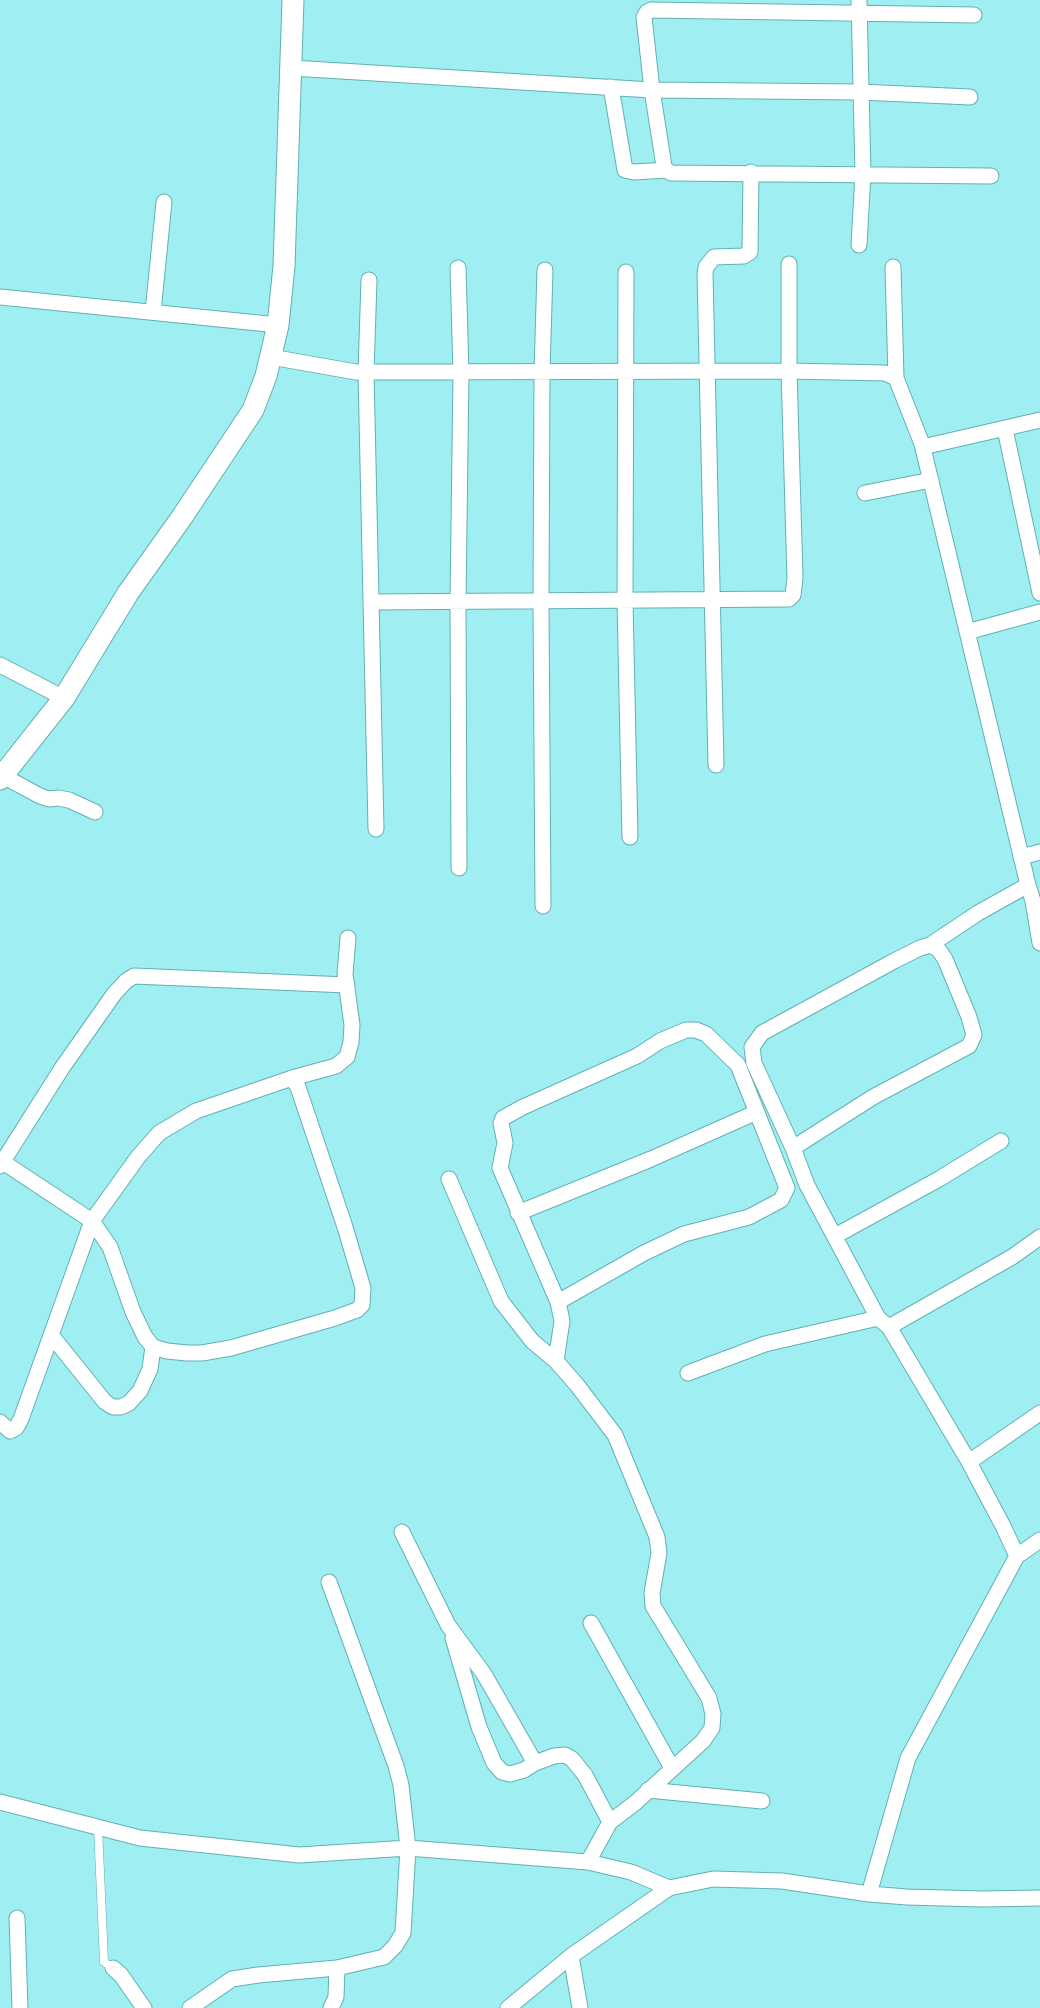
<!DOCTYPE html>
<style>
body{margin:0}
canvas{display:block;background:#9feff2}
</style>
<canvas width="1040" height="2008"></canvas>
<script>
const context = document.querySelector('canvas').getContext('2d');
context.lineJoin = 'round';
function shape(rows) {
  const path = new Path2D();
  for (const r of rows) {
    path.moveTo(r[0], r[1]);
    for (let i = 2; i < r.length; i += 2) path.lineTo(r[i], r[i + 1]);
  }
  return path;
}
function stroke(path, color, width, dash) {
  context.strokeStyle = color;
  context.lineWidth = width;
  context.lineCap = dash ? 'butt' : 'round';
  context.setLineDash(dash || []);
  context.stroke(path);
}
const lane = shape([
 [98,1827,104,1962,113,1968]
]);
const street = shape([
 [974,15,651,10,647,12,644,17,652,90,664,166,666,170,671,173,991,176],
 [292,68,652,90,860,92,970,97],
 [611,87,625,170,634,172,666,170],
 [859,245,863,174,859,0],
 [789,264,789,371,885,373,896,378,922,444,927,446,1040,420],
 [893,267,896,378],
 [458,268,461,372,458,602,459,868],
 [626,272,625,601,630,837],
 [369,280,366,372,376,829],
 [0,297,278,325],
 [153,312,164,202],
 [271,357,356,372,789,371,795,578,793,595,789,599,371,602],
 [1005,429,1040,593],
 [922,444,1028,885],
 [865,493,931,480],
 [967,632,1040,612],
 [0,665,64,698],
 [716,765,705,273,706,267,714,257,744,256,750,252,751,172],
 [3,776,40,796,49,799,58,798,69,800,95,812],
 [1021,857,1040,852],
 [543,906,541,602,542,372,545,270],
 [930,945,978,913,1028,885,1033,901,1040,943],
 [793,1148,873,1097,969,1046,974,1035,969,1017,945,959,938,949,930,945,920,948,894,961,762,1033,752,1047,754,1063,793,1148,807,1185,878,1318,889,1327,969,1462,1003,1526,1017,1556],
 [0,1160,92,1221,110,1247,133,1312,145,1337,153,1347,167,1351,187,1353,202,1353,231,1348,335,1318,357,1310,362,1305,363,1288,345,1227,298,1087,292,1078],
 [0,1166,62,1068,114,994,126,981,134,976,347,985],
 [449,1179,501,1301,532,1341,556,1361,577,1385,615,1435,657,1537,659,1553,652,1593,653,1606,709,1698,713,1714,712,1728,703,1741,635,1803,610,1822,588,1862],
 [518,1213,651,1159,757,1112],
 [835,1236,939,1179,1001,1141],
 [889,1327,1012,1257,1040,1237],
 [51,1335,105,1402,113,1407,121,1407,129,1403,140,1391,150,1369,153,1347],
 [556,1361,562,1321,558,1302,500,1168,505,1143,501,1123,503,1118,523,1107,637,1056,660,1041,686,1030,696,1030,706,1034,738,1065,787,1188,781,1200,749,1217,684,1234,644,1253,558,1302],
 [688,1373,765,1344,878,1318],
 [0,1422,10,1431,16,1428,21,1419,92,1221,138,1157,159,1133,196,1111,292,1078,336,1066,347,1057,351,1042,352,1025,345,974,348,938],
 [969,1462,1040,1413],
 [402,1532,448,1625,484,1674,535,1763,554,1756,565,1755,572,1759,585,1775,610,1822],
 [591,1623,672,1768],
 [453,1638,479,1727,494,1763,502,1772,510,1774,524,1770,535,1763],
 [648,1790,762,1801],
 [0,1802,140,1838,299,1855,408,1848,588,1862,631,1872,669,1888],
 [869,1894,908,1758,1017,1556,1040,1540],
 [17,1918,20,2008],
 [571,1956,580,2008],
 [113,1968,121,1975,144,2008],
 [190,2008,232,1979,258,1975,337,1968,384,1957,395,1946,403,1933,408,1848,401,1785,396,1766,329,1582],
 [331,2008,336,1997,337,1968],
 [508,2008,571,1956,669,1888,713,1879,782,1881,869,1894,907,1897,982,1899,1040,1898]
]);
const secondary = shape([
 [0,779,64,698,128,593,182,517,253,410,266,376,278,325,284,266,293,0]
]);
stroke(lane, '#61b1b3', 9);
stroke(street, '#61b1b3', 17);
stroke(secondary, '#61b1b3', 23);
stroke(lane, '#fff', 8);
stroke(street, '#fff', 15);
stroke(secondary, '#fff', 21);
</script>
